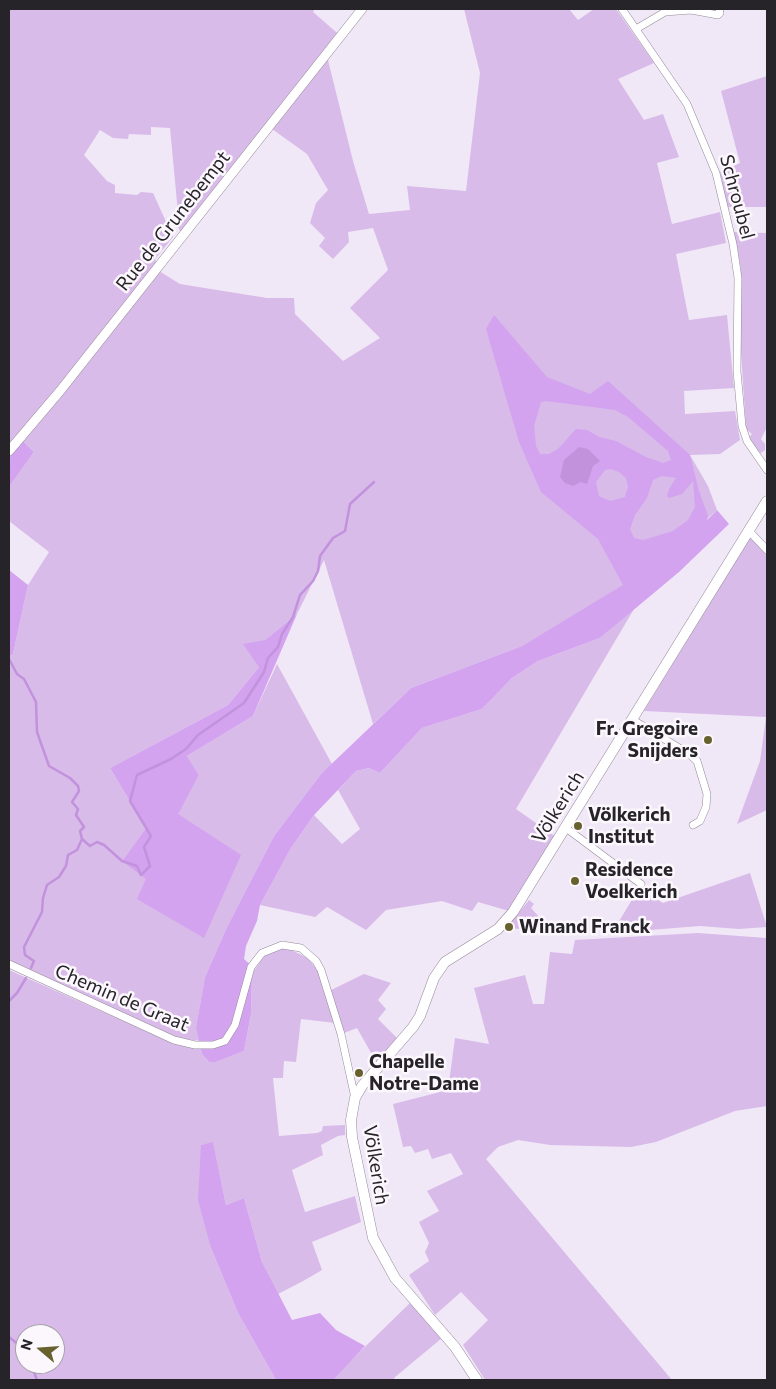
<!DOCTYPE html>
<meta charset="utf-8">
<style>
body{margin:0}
#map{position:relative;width:776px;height:1389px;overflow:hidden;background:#f1e8f7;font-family:Commissioner,sans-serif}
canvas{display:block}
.frame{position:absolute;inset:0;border:10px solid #262329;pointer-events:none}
.north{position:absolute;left:15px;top:1324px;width:50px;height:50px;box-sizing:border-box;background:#fbf7fd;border:1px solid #a6a2a8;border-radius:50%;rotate:288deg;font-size:14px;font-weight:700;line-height:20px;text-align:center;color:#262329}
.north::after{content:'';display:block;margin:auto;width:18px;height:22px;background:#67612d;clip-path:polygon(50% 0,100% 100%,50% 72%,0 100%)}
</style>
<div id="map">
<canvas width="776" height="1389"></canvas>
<div class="frame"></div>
<div class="north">N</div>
</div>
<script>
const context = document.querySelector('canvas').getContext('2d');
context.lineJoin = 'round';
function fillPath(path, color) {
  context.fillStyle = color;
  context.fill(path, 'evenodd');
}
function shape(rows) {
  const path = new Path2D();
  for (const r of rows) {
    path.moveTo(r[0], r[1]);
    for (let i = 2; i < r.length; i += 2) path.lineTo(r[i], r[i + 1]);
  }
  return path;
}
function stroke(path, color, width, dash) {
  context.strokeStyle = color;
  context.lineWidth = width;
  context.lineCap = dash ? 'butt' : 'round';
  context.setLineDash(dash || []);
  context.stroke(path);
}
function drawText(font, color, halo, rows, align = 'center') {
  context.font = font + ' Commissioner,sans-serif';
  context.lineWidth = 5;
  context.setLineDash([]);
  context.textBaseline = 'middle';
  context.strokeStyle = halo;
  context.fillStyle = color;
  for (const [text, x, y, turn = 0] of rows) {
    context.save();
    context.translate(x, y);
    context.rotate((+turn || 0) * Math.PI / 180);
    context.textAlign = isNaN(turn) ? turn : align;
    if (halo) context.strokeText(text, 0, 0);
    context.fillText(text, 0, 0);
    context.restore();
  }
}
const green = shape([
 [9,9,315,9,313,12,343,38,328,60,353,161,369,214,410,210,407,186,466,191,480,73,464,9,569,9,578,20,594,9,616,9,654,63,618,79,644,120,663,114,679,157,657,163,672,224,720,212,726,243,676,254,689,320,727,315,734,388,684,391,685,414,735,411,740,440,720,454,690,455,708,486,717,510,647,572,522,646,411,688,373,724,324,560,297,614,265,640,259,667,228,705,110,768,146,828,122,861,177,814,199,775,187,756,253,716,277,664,332,764,321,774,274,836,227,927,205,977,196,1027,201,1041,177,1038,9,961,9,656,13,654,28,585,49,552,9,521,9,487,34,452,23,441,9,458],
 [151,127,170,128,178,213,176,223,184,239,272,129,307,154,328,190,316,203,310,223,325,238,319,246,333,259,349,242,348,232,373,228,388,270,350,308,380,338,343,361,295,314,294,298,267,298,180,284,159,271,155,259,173,237,153,193,141,192,137,195,115,193,115,185,107,181,84,155,100,130,113,138,128,139,129,134,151,135],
 [767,76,767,207,727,207,720,172,740,163,721,91],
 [734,232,767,233,767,427,761,439,765,444,765,450,761,453,756,450,748,438,752,434,746,429,740,337,741,269],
 [750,537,767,553,767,810,737,824,760,761,766,717,644,711],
 [634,609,516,809,556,837,509,911,478,902,472,911,442,901,386,910,366,930,327,907,315,917,260,905,291,848,314,815,342,844,360,829,338,790,356,771,369,768,380,773,422,728,482,709,512,678,538,661,600,638],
 [750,873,767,927,739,929,700,926,612,933,639,888,663,903],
 [529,900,534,904,531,908,541,919,546,922,551,922,550,933,511,928,512,921],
 [698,933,767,938,767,1106,735,1111,656,1142,631,1147,550,1145,518,1140,498,1147,486,1159,672,1380,485,1380,463,1345,488,1320,461,1292,435,1315,409,1275,429,1261,425,1252,429,1243,419,1222,439,1211,427,1191,463,1174,451,1153,432,1159,428,1149,415,1153,411,1146,403,1147,393,1104,448,1090,455,1038,489,1044,474,988,525,975,533,1004,544,1004,550,952,572,954,575,940],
 [280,949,289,949,308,958,319,973,325,993,364,974,391,983,378,1000,386,1009,378,1019,401,1042,379,1067,357,1028,339,1035,335,1023,301,1019,296,1062,284,1061,283,1078,273,1078,279,1136,317,1133,322,1131,323,1126,345,1125,345,1135,338,1136,321,1145,323,1155,292,1170,305,1212,355,1196,361,1222,312,1242,322,1270,305,1280,278,1294,262,1262,244,1198,226,1205,213,1143,201,1145,211,1248,238,1313,276,1380,9,1380,9,970,166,1040,201,1048,202,1054,209,1062,216,1062,244,1051,251,1014,252,974,264,956],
 [25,1334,55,1334,55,1364,25,1364],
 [410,1303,442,1338,394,1378,395,1380,333,1380,334,1377]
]);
const forest = shape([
 [494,315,547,377,590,394,608,381,690,455,699,491,708,516,707,520,717,510,729,524,679,572,600,638,538,661,512,678,482,709,422,728,380,773,369,768,356,771,314,815,291,848,260,905,257,921,246,946,244,959,255,969,252,974,251,1014,244,1051,216,1062,209,1062,202,1054,196,1027,205,977,227,927,274,836,321,774,411,688,522,646,623,585,598,539,541,492,519,442,486,329],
 [546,401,615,410,628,417,668,451,671,460,663,463,646,457,616,441,599,437,587,430,576,429,558,449,549,454,540,454,536,446,534,426,541,402],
 [610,469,619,472,626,478,628,487,625,497,610,501,599,496,596,482,605,470],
 [662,476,676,478,669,489,667,496,669,498,682,494,693,481,695,507,688,520,673,531,643,540,634,538,630,529,635,515,647,498,653,480],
 [23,441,34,452,9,487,9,458],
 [9,570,28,585,13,654,9,656],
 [297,614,253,716,187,756,199,775,178,814,241,855,204,938,137,899,146,879,122,861,146,828,110,768,228,705,259,667,243,644,265,640],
 [213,1142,226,1205,244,1198,262,1262,292,1320,320,1313,336,1330,365,1346,333,1380,276,1380,238,1313,211,1248,198,1200,201,1145]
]);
const water = shape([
 [579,447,588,449,600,461,593,466,587,484,581,482,573,486,565,483,560,477,564,460]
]);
const stream = shape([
 [9,659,17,674,24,679,36,702,37,732,49,766,70,778,78,786,79,791,72,802,78,809,76,815,84,827,80,831,82,839,77,850,68,855,66,866,59,877,47,885,43,898,42,912,24,947,25,955,34,961,31,968],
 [82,839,90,846,97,842,104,845,122,861,137,866,141,875,150,866,144,847,151,836,130,801,137,775,171,759,186,749,198,735,244,703,264,672,268,658,278,647,282,634,293,617,300,595,313,581,318,571,320,556,333,538,345,531,350,504,374,482],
 [9,1001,17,993,26,978],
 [9,1337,25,1350],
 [31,1364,37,1380]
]);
const minor = shape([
 [622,9,687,104,716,173,733,244,738,278,737,371,742,426,747,441,767,470],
 [636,29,665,12,691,10,718,15,720,13,719,9],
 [749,531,767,550],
 [633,720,689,754,697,761,707,794,706,807,700,821,693,825],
 [566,828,641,884],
 [9,964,174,1040,195,1045,213,1045,225,1041,235,1025,251,967,262,953,282,945,301,948,316,961,321,970,341,1034,355,1098]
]);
const tertiary = shape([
 [9,451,60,391,362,9]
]);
const secondary = shape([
 [477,1380,455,1347,395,1278,373,1238,352,1137,351,1120,355,1098,362,1086,413,1027,420,1016,434,978,445,962,498,929,513,912,767,501]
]);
const markers = [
 [708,740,5,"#67612d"],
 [578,826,5,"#67612d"],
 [575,881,5,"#67612d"],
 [509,927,5,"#67612d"],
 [359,1073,5,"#67612d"]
];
const streetNames = [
 ["Schroubel",737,197,75],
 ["Rue de Grunebempt",173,221,-52],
 ["Völkerich",558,807,-58],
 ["Chemin de Graat",122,998,23],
 ["Völkerich",376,1165,81]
];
const poiNames = [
 ["Fr. Gregoire",698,729,"right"],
 ["Snijders",698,751,"right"],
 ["Völkerich",588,815],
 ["Institut",588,837],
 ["Residence",585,870],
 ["Voelkerich",585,892],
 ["Winand Franck",519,927],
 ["Chapelle",369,1062],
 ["Notre-Dame",369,1084]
];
fillPath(green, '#d8bbe9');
fillPath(forest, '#d3a3ef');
fillPath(water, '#c292dd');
stroke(stream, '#c292dd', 2.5);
stroke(minor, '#938a98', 8);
stroke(tertiary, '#938a98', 10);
stroke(secondary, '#938a98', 11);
stroke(minor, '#fff', 7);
stroke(tertiary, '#fff', 9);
stroke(secondary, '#fff', 10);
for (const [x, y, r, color] of markers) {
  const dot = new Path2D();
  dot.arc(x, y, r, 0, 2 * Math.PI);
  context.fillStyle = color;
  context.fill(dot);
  stroke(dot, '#fbf7fd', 2);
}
drawText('19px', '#262329', '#fbf7fd', streetNames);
drawText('bold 19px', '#262329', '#fbf7fd', poiNames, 'left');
</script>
